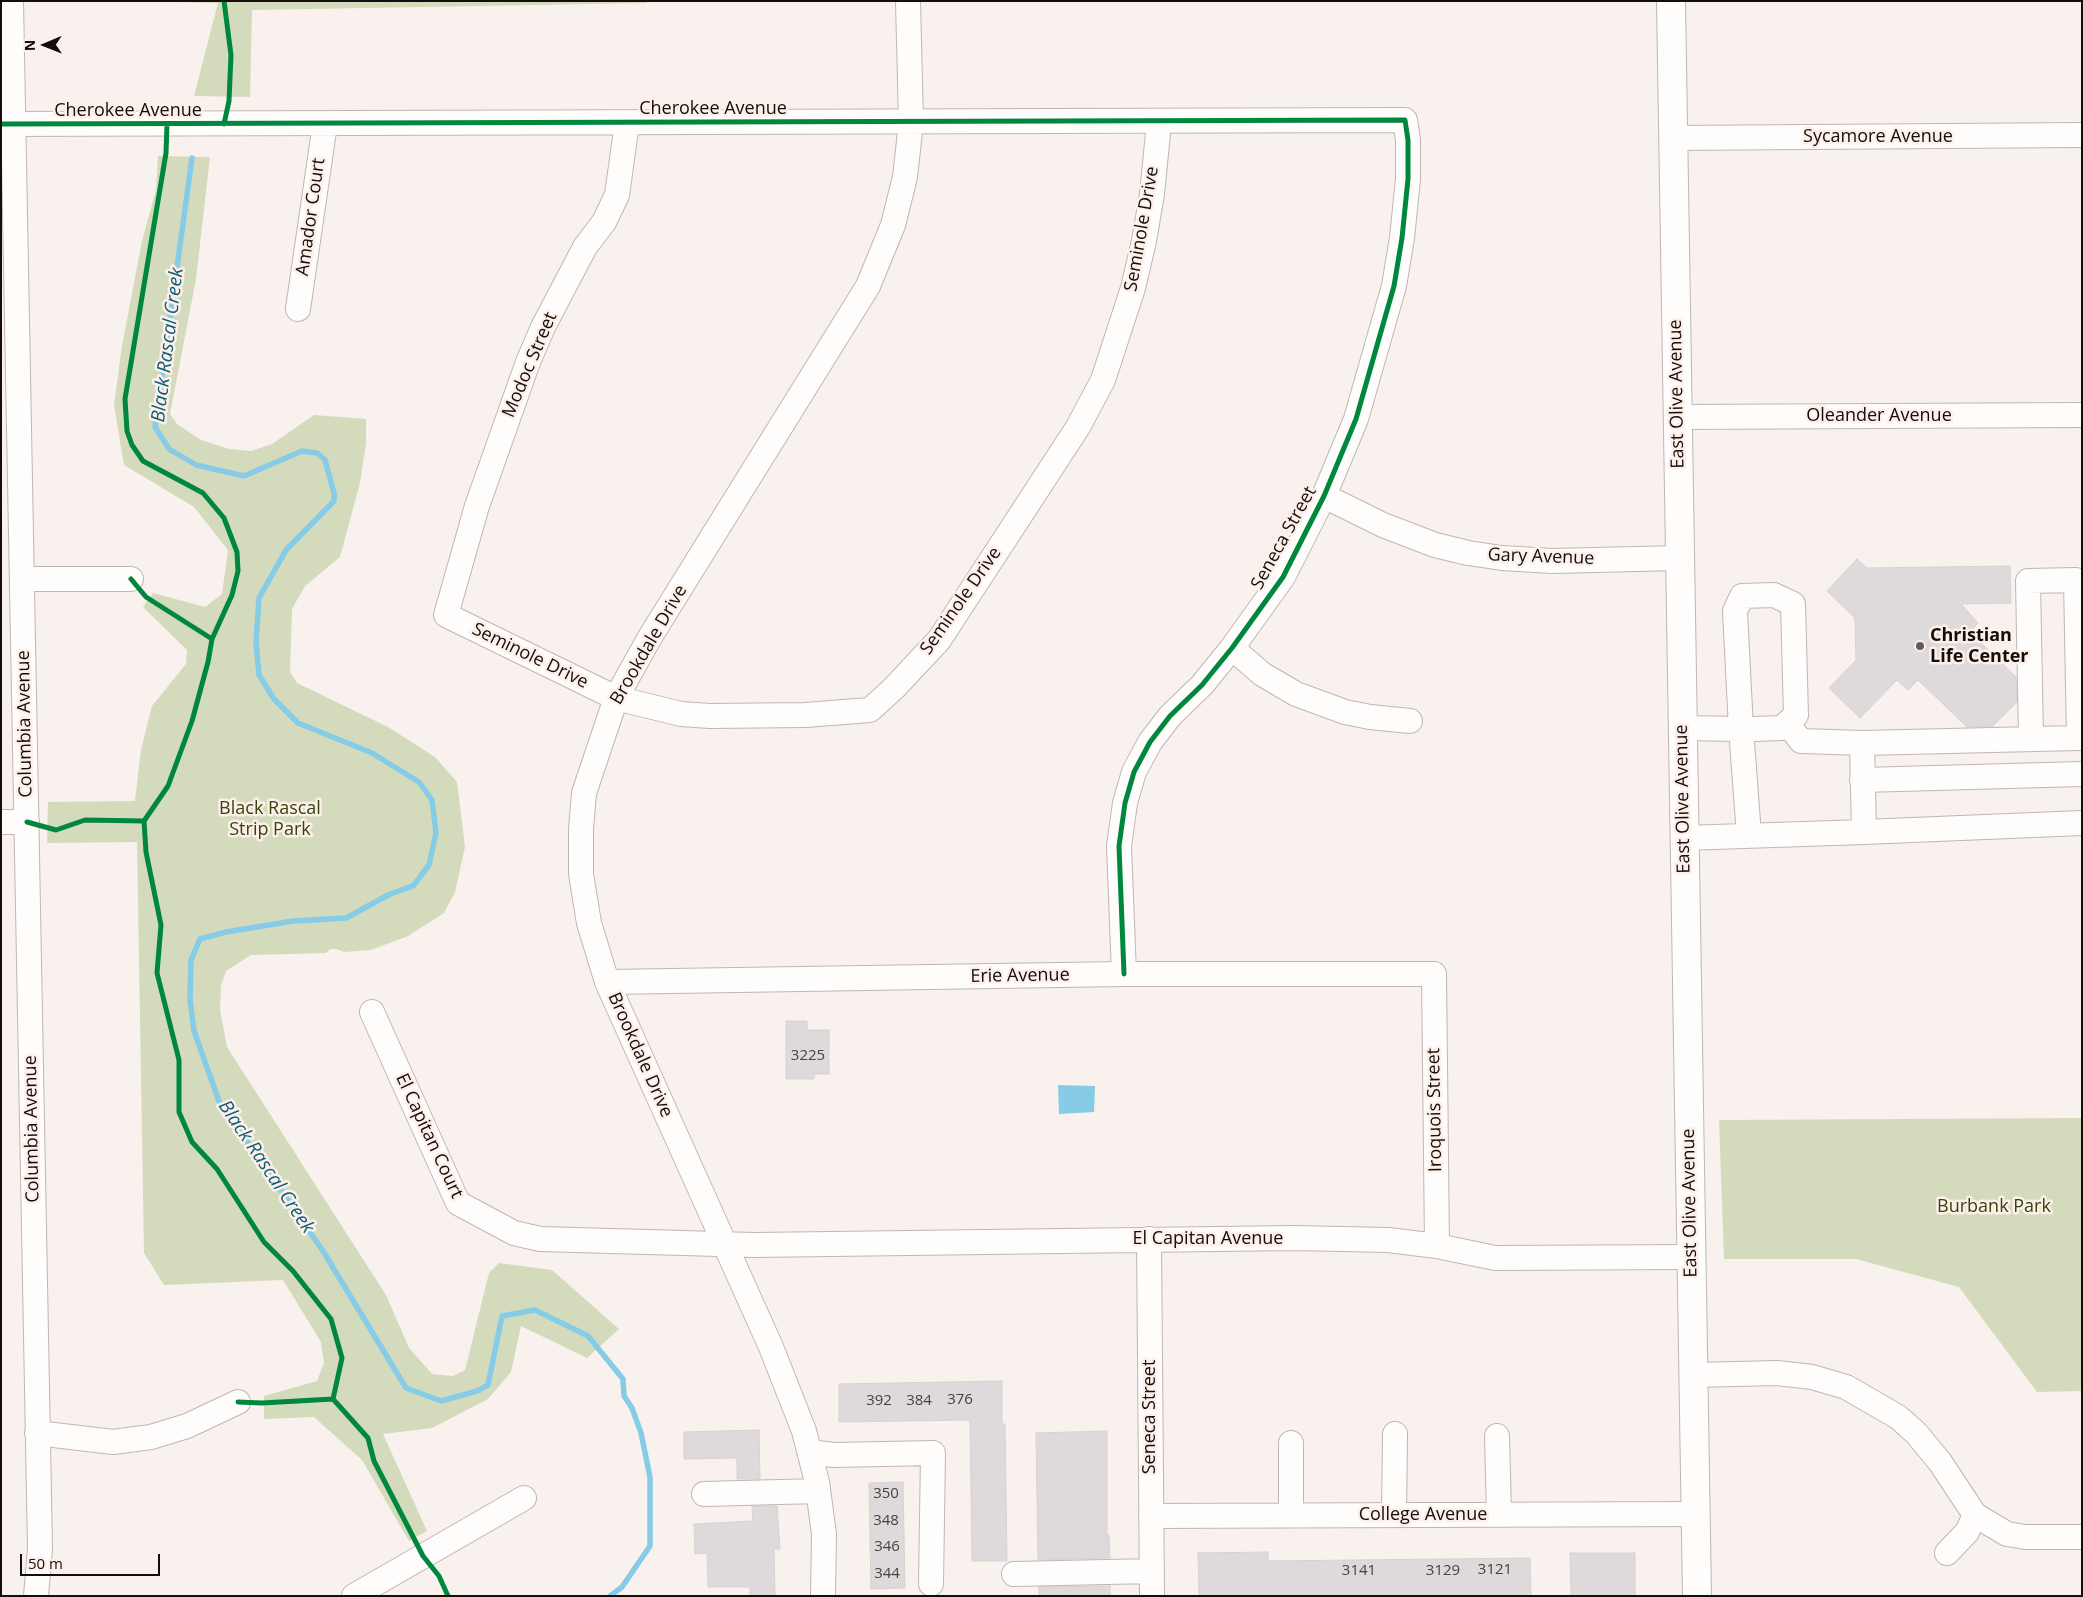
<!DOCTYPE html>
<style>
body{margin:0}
#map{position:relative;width:2083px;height:1597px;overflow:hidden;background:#f8f1ee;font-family:"Open Sans",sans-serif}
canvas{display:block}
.frame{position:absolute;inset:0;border:2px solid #140d09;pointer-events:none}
.north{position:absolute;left:20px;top:20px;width:50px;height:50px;-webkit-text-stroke:4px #fdefe9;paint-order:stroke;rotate:269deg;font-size:14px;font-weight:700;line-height:20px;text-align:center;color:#140d09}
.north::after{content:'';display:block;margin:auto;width:18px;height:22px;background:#140d09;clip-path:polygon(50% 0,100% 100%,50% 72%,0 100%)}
.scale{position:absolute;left:20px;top:1554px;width:140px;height:22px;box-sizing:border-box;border:2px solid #140d09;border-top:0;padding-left:6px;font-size:15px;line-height:18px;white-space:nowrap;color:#140d09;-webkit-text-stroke:4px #fdefe9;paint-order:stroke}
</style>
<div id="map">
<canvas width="2083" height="1597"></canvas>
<div class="frame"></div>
<div class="north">N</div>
<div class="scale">50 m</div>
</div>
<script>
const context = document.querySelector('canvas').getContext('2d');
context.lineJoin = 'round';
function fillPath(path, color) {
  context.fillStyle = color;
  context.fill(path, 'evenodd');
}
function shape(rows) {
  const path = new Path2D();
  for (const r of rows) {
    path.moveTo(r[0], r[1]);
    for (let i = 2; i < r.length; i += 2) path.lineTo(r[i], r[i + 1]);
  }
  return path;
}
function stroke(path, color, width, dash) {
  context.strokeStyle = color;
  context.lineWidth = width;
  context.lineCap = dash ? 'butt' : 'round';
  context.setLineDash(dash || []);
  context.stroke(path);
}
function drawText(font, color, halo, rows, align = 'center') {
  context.font = font + ' "Open Sans",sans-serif';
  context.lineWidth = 5;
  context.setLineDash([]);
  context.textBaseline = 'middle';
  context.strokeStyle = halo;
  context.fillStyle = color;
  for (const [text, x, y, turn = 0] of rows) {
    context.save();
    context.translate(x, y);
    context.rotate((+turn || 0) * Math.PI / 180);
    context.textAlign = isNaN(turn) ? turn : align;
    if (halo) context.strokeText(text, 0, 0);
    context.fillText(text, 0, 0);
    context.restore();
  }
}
const green = shape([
 [132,1,647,1,647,3,252,10,250,97,194,96,218,3],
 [158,156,210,157,196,279,170,414,177,424,201,440,229,449,251,451,272,444,314,415,366,419,366,443,360,483,340,557,305,586,292,609,290,672,297,683,388,727,435,757,457,782,465,847,455,892,444,913,408,936,371,950,344,952,336,949,330,949,326,953,251,955,226,971,221,985,220,1010,227,1047,386,1295,409,1348,432,1374,453,1376,465,1370,489,1273,499,1263,552,1270,619,1329,587,1358,521,1326,511,1372,488,1399,432,1428,383,1434,427,1531,409,1541,362,1460,314,1417,264,1419,264,1396,317,1381,324,1363,321,1342,283,1280,164,1285,144,1253,137,842,47,843,48,802,135,801,141,750,152,706,186,664,187,650,143,607,153,593,205,607,222,594,228,550,194,507,124,465,114,405,122,346,142,241,156,190],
 [2082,1118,2082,1391,2037,1392,1959,1287,1856,1259,1724,1259,1719,1120]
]);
const water = shape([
 [1058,1085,1095,1086,1094,1112,1059,1114]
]);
const stream = shape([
 [192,158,155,427,169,449,196,465,244,476,302,451,317,453,325,460,334,493,334,501,286,550,259,598,256,642,259,675,274,699,298,723,372,753,419,782,432,800,436,833,429,865,413,886,390,894,346,918,293,921,226,932,200,939,191,960,190,999,194,1031,219,1101,323,1251,406,1388,441,1401,477,1391,488,1385,502,1316,535,1310,588,1336,623,1379,624,1396,632,1408,641,1433,650,1477,650,1546,622,1587,610,1596]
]);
const building = shape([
 [1857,559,1867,568,2010,566,2011,603,1961,604,1978,623,1970,632,2016,677,2017,702,1993,726,1967,727,1918,680,1908,690,1897,680,1860,718,1829,688,1856,660,1855,618,1827,591,1857,559],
 [786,1021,807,1021,807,1030,829,1030,829,1074,814,1074,814,1079,786,1079,786,1021],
 [1002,1381,1002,1424,1005,1424,1007,1561,972,1561,970,1420,839,1422,839,1384,1002,1381],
 [759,1430,760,1479,737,1479,737,1458,684,1459,684,1432,759,1430],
 [1107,1431,1107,1535,1109,1535,1110,1558,1038,1560,1036,1433,1107,1431],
 [903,1482,905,1588,871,1589,869,1483,903,1482],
 [752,1506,777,1506,780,1549,774,1549,775,1596,750,1596,750,1587,708,1587,707,1553,695,1554,694,1524,753,1521,752,1506],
 [1268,1552,1268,1561,1530,1558,1531,1596,1199,1596,1198,1553,1268,1552],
 [1570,1553,1635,1553,1635,1596,1571,1596,1570,1553],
 [1110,1586,1110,1596,1039,1596,1039,1587,1110,1586]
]);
const minor = shape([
 [11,1,40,1548,36,1596],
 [627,123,617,195,604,222,585,247,543,327,528,362,477,506,446,615,616,698,681,714,710,716,805,715,870,710,894,688,939,640,1078,427,1103,380,1133,288,1144,241,1152,194,1159,123],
 [1,124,1405,120,1408,140,1408,179,1402,238,1394,286,1356,419,1324,496,1283,577,1232,648,1202,685,1170,716,1150,742,1134,772,1125,803,1119,846,1124,974],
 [1673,138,2082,135],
 [298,309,325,124],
 [1677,417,2082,415],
 [1324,496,1383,525,1435,545,1468,553,1502,558,1552,561,1679,558],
 [22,579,131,579],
 [1232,648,1262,674,1296,694,1345,712,1370,717,1410,721],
 [1682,728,1741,729,1754,729,1782,728,1796,715,1793,604,1774,595,1742,596,1735,611,1741,729,1749,835],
 [1862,743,2079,738,2076,580,2028,581,2031,739],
 [1862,780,2082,774],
 [1,822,27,822],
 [1864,832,2082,823],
 [1684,838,1864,832,1862,743,1801,741,1787,723],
 [607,982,1124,974,1434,974,1437,1246],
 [372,1012,458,1203,514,1233,540,1239,754,1245,1294,1238,1388,1240,1437,1246,1495,1258,1691,1257],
 [1149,1239,1152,1596],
 [1693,1375,1777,1373,1812,1377,1846,1387,1898,1417,1916,1433,1940,1462,1975,1515,2007,1534,2025,1537,2082,1537],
 [37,1433,113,1442,151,1437,187,1426,238,1402],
 [1497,1436,1499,1515],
 [1291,1443,1291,1515],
 [810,1452,833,1455,933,1453,931,1584],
 [704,1494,818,1491],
 [1394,1515,1395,1434],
 [1151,1516,1696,1514],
 [1947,1553,1967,1532,1975,1515],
 [1014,1574,1152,1571],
 [354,1596,524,1498],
 [823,1596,824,1534,817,1482,804,1431,771,1347,607,982,589,923,581,874,581,829,584,793,616,698,650,637,868,286,893,225,905,177,911,123,908,1]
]);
const major = shape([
 [1671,1,1697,1596]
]);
const cycleway = shape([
 [224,1,231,55,229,101,224,124],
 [1,124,1405,120,1408,140,1408,179,1402,238,1394,286,1356,419,1324,496,1283,577,1232,648,1202,685,1170,716,1150,742,1134,772,1125,803,1119,846,1124,974],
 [167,124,166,153,125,399,127,431,132,445,143,461,203,493,224,518,237,552,238,571,232,595,212,639,208,662,192,721,168,786,144,821,146,852,161,925,157,973,179,1060,179,1112,192,1142,217,1169,264,1242,293,1271,331,1319,342,1358,333,1399,368,1438,374,1461,423,1556,439,1576,448,1596],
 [131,579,146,597,212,639],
 [27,822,56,830,85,820,144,821],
 [238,1402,262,1403,333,1399]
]);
const markers = [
 [1920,646,5,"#645d59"]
];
const numberNames = [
 ["3225",808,1056],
 ["376",960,1400],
 ["392",879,1401],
 ["384",919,1401],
 ["350",886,1494],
 ["348",886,1521],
 ["346",887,1547],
 ["3121",1495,1570],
 ["3141",1359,1571],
 ["3129",1443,1571],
 ["344",887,1574]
];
const streetNames = [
 ["Cherokee Avenue",713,109],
 ["Cherokee Avenue",128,111],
 ["Sycamore Avenue",1878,137],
 ["Amador Court",311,217,-82],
 ["Seminole Drive",1142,229,-80],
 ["Modoc Street",530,365,-67],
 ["East Olive Avenue",1677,394,-91],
 ["Oleander Avenue",1879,416],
 ["Seneca Street",1284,538,-61],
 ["Gary Avenue",1541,557,2],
 ["Seminole Drive",961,601,-55],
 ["Brookdale Drive",649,645,-60],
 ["Seminole Drive",530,656,26],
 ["Columbia Avenue",25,724,-91],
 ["East Olive Avenue",1683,799,-91],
 ["Erie Avenue",1020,976,-1],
 ["Brookdale Drive",640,1055,66],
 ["Iroquois Street",1435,1110,-91],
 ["Columbia Avenue",32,1129,-91],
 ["El Capitan Court",429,1136,65],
 ["East Olive Avenue",1690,1203,-91],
 ["El Capitan Avenue",1208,1239],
 ["Seneca Street",1150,1417,-90],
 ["College Avenue",1423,1515]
];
const poiNames = [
 ["Christian",1930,636],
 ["Life Center",1930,657]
];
const parkNames = [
 ["Black Rascal",270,809],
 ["Strip Park",270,830],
 ["Burbank Park",1994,1207]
];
const waterNames = [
 ["Black Rascal Creek",168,345,-83],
 ["Black Rascal Creek",266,1167,56]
];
fillPath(green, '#d3dbbc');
fillPath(water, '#86cce6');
stroke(stream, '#86cce6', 5.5);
fillPath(building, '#ded9db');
stroke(building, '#d6d1d3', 1);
stroke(minor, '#beb7b3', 26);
stroke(major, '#beb7b3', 30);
stroke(minor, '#fefdfc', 24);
stroke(major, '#fefdfc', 28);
stroke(cycleway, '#00873e', 5);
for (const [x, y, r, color] of markers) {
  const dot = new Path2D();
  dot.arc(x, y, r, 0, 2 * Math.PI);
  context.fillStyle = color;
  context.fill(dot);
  stroke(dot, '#fdefe9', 2);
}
drawText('15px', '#484240', null, numberNames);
drawText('18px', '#140d09', '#fdefe9', streetNames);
drawText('bold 18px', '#140d09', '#fdefe9', poiNames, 'left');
drawText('18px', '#334509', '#fdefe9', parkNames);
drawText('italic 19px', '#0c607b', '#fdefe9', waterNames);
</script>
